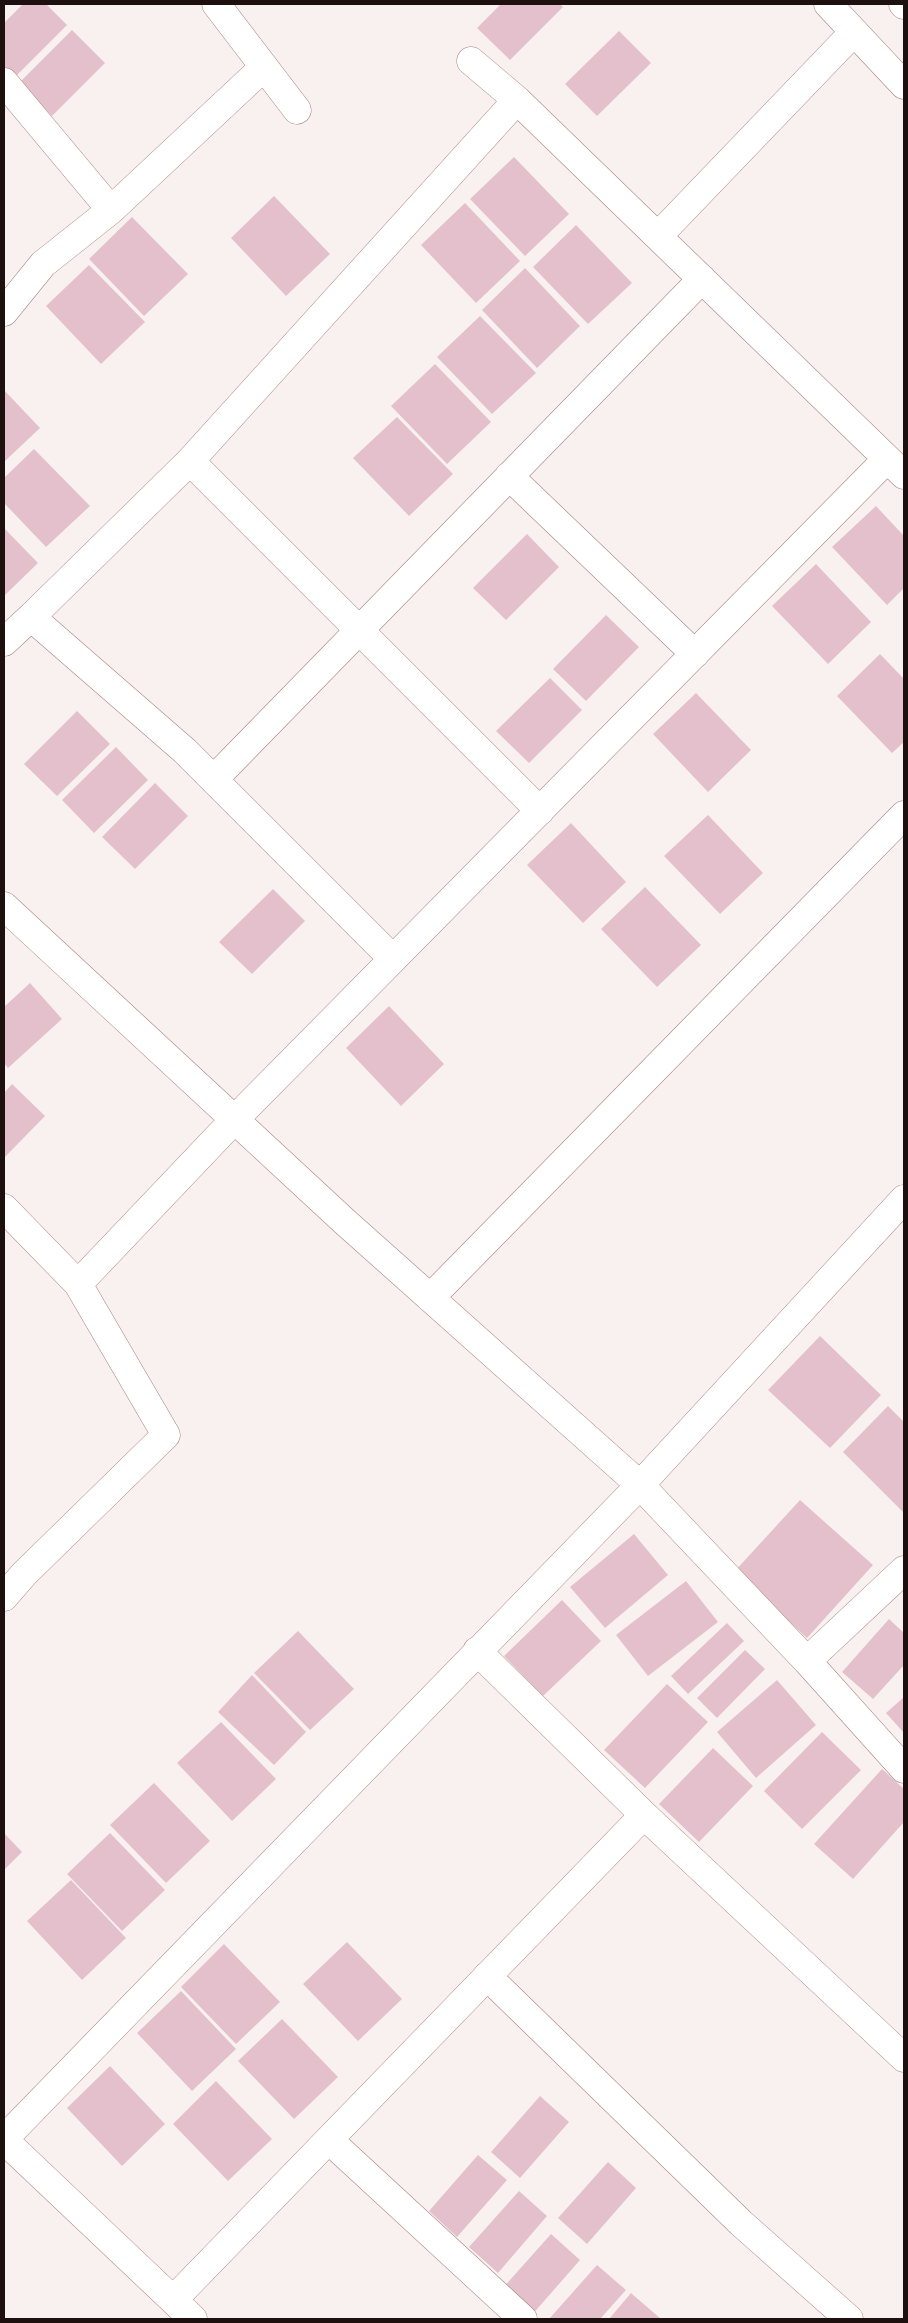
<!DOCTYPE html>
<style>
body{margin:0}
#map{position:relative;width:908px;height:2323px;overflow:hidden;background:#f9f1f0;font-family:"PT Sans Narrow",sans-serif}
canvas{display:block}
.frame{position:absolute;inset:0;border:5px solid #1d100e;pointer-events:none}
</style>
<div id="map">
<canvas width="908" height="2323"></canvas>
<div class="frame"></div>
</div>
<script>
const context = document.querySelector('canvas').getContext('2d');
context.lineJoin = 'round';
function fillPath(path, color) {
  context.fillStyle = color;
  context.fill(path, 'evenodd');
}
function shape(rows) {
  const path = new Path2D();
  for (const r of rows) {
    path.moveTo(r[0], r[1]);
    for (let i = 2; i < r.length; i += 2) path.lineTo(r[i], r[i + 1]);
  }
  return path;
}
function stroke(path, color, width, dash) {
  context.strokeStyle = color;
  context.lineWidth = width;
  context.lineCap = dash ? 'butt' : 'round';
  context.setLineDash(dash || []);
  context.stroke(path);
}
const building = shape([
 [23,4,46,4,67,25,14,78,4,68,4,23],
 [501,4,560,4,563,7,510,60,477,28],
 [72,30,105,63,52,116,19,83],
 [619,31,651,63,597,116,565,84],
 [514,157,569,214,525,256,470,199],
 [274,196,330,254,286,296,231,238],
 [465,203,520,261,476,303,421,245],
 [132,217,188,274,144,316,89,259],
 [576,225,632,283,588,324,533,267],
 [89,265,145,322,101,364,46,306],
 [525,268,580,326,537,368,482,310],
 [480,316,536,373,492,414,437,357],
 [435,364,491,422,447,464,391,406],
 [4,390,40,428,4,462],
 [397,417,453,474,409,516,353,458],
 [34,449,90,506,46,547,4,503,4,478],
 [876,506,904,536,904,588,887,605,832,547],
 [4,528,38,563,4,596],
 [527,534,559,567,506,620,473,588],
 [816,564,871,622,828,664,772,606],
 [606,615,639,647,586,701,553,669],
 [880,654,904,679,904,742,892,753,837,696],
 [550,678,582,710,529,763,496,731],
 [696,693,751,750,708,792,653,734],
 [77,711,110,744,57,796,24,764],
 [116,747,148,780,94,833,62,800],
 [155,783,188,816,135,869,102,837],
 [708,815,763,873,720,914,664,856],
 [571,823,626,882,583,923,527,865],
 [645,887,701,945,657,987,601,929],
 [273,889,305,921,252,974,219,942],
 [30,983,62,1019,8,1068,4,1063,4,1007],
 [389,1006,444,1064,401,1106,346,1048],
 [12,1084,45,1116,4,1158,4,1093],
 [820,1336,881,1395,830,1448,768,1390],
 [888,1406,904,1422,904,1513,843,1452],
 [800,1500,873,1565,807,1638,734,1572],
 [634,1534,668,1575,605,1628,570,1587],
 [686,1581,718,1622,648,1676,616,1635],
 [562,1600,601,1641,543,1696,504,1656],
 [889,1619,904,1633,904,1665,873,1699,842,1672],
 [727,1623,744,1641,688,1694,671,1676],
 [298,1631,354,1689,310,1730,254,1673],
 [745,1650,765,1669,717,1718,697,1698],
 [252,1675,306,1732,274,1765,218,1712],
 [777,1680,816,1725,756,1778,717,1732],
 [667,1684,708,1722,645,1788,604,1750],
 [904,1697,904,1733,886,1713],
 [221,1722,276,1779,232,1821,177,1763],
 [822,1732,861,1770,802,1829,764,1791],
 [713,1748,753,1786,699,1842,659,1804],
 [882,1769,904,1789,904,1822,853,1879,814,1844],
 [154,1783,210,1841,166,1883,110,1825],
 [4,1833,22,1852,4,1870],
 [110,1833,165,1890,122,1931,67,1874],
 [71,1880,126,1938,82,1980,27,1921],
 [347,1942,402,1999,358,2041,303,1984],
 [224,1944,280,2002,236,2044,181,1987],
 [181,1991,236,2049,192,2091,137,2033],
 [282,2019,338,2077,294,2119,238,2061],
 [110,2066,165,2124,122,2166,67,2108],
 [216,2081,272,2139,228,2181,173,2124],
 [540,2096,569,2122,520,2178,491,2152],
 [478,2155,507,2180,457,2237,429,2211],
 [608,2162,636,2188,587,2244,558,2218],
 [519,2191,547,2216,498,2273,469,2247],
 [551,2234,580,2260,531,2316,501,2290],
 [597,2265,626,2290,600,2319,549,2319],
 [631,2293,661,2319,609,2319]
]);
const street = shape([
 [216,4,297,110],
 [471,61,517,100],
 [4,82,111,210,264,67],
 [658,236,854,32],
 [4,312,43,264,111,210],
 [190,461,540,811],
 [509,476,695,654],
 [4,642,31,617],
 [214,779,702,279],
 [4,906,344,1221,640,1485,807,1661,904,1570],
 [393,959,185,751,31,617,190,461,517,100,904,475],
 [4,1208,78,1284],
 [430,1298,904,815],
 [4,1597,24,1574,166,1435,78,1284,234,1120,887,459],
 [477,1651,644,1815,904,2058],
 [807,1661,904,1769],
 [487,1976,741,2223,849,2319],
 [4,2139,640,1485,904,1199],
 [4,2140,193,2319],
 [329,2140,523,2319],
 [173,2300,644,1815]
]);
const secondary = shape([
 [828,4,904,85]
]);
const primary = shape([
 [903,4,904,5]
]);
fillPath(building, '#e4c0cd');
stroke(street, '#a6827d', 29);
stroke(secondary, '#a6827d', 29);
stroke(primary, '#a6827d', 29);
stroke(street, '#fff', 28);
stroke(secondary, '#fff', 28);
stroke(primary, '#fff', 28);
</script>
